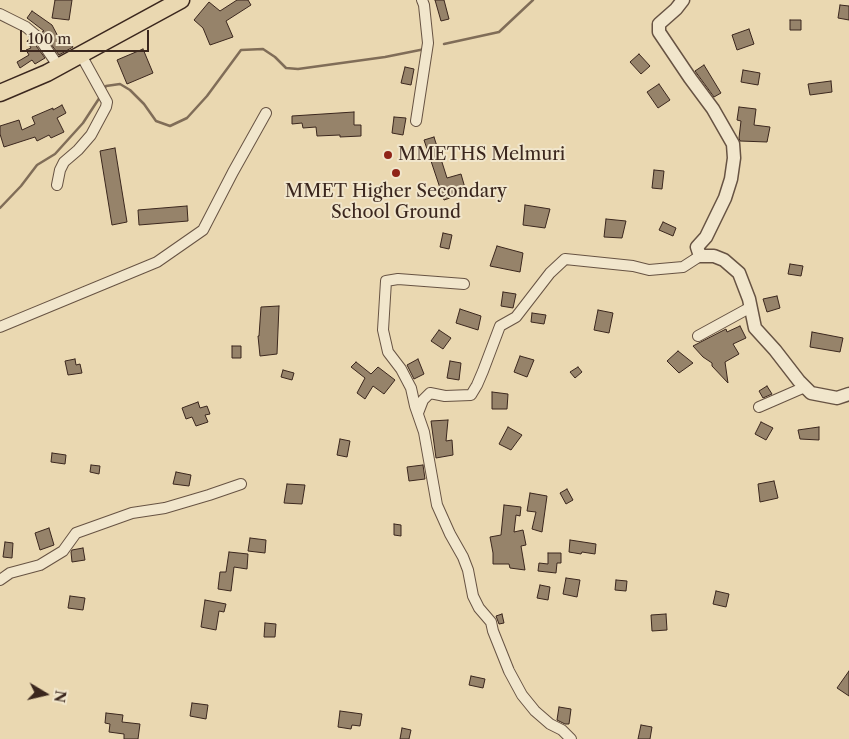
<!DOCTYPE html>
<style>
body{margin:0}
#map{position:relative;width:849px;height:739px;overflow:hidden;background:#ead8b1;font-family:"Libre Caslon Text",serif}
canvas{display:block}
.north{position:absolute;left:20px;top:669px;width:50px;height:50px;-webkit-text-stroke:4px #f1e6cc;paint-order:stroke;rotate:99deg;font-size:14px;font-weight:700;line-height:20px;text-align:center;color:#3b271e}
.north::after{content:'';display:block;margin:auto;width:18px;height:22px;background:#3b271e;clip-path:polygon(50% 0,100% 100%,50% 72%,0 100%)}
.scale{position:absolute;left:20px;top:30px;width:129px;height:22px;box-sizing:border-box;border:2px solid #3b271e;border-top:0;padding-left:6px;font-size:15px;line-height:18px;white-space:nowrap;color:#3b271e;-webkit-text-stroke:4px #f1e6cc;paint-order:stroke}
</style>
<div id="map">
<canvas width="849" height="739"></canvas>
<div class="north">N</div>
<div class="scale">100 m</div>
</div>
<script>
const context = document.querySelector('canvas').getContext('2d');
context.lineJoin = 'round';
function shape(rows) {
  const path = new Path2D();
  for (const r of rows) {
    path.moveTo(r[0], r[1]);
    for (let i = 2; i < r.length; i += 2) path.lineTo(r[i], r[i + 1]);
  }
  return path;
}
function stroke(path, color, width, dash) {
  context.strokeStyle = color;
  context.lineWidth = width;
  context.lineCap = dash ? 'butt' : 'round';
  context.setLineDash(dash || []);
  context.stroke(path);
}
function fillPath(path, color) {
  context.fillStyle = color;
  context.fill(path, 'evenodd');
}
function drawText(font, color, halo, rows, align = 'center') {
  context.font = font + ' "Libre Caslon Text",serif';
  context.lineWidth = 4;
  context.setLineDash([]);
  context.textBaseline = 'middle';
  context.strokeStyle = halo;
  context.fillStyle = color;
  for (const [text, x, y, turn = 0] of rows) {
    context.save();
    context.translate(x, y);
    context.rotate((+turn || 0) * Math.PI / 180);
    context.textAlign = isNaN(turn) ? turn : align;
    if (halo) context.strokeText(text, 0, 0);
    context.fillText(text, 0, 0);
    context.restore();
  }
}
const stream = shape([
 [444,44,499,32,533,0],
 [104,90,106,86,120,84,130,90,144,104,156,121,170,126,187,118,207,96,241,50,263,49,275,57,286,68,298,69,385,57,425,49],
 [0,208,21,186,37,165,55,154,83,123,100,97]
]);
const building = shape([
 [55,0,72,0,69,20,52,18,55,0],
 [237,0,248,0,251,5,226,21,233,37,210,45,203,28,194,20,209,2,220,11,237,0],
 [435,0,444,0,449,19,441,21,435,0],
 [840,5,849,6,849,20,838,18,840,5],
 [32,11,52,25,62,44,69,40,73,47,59,55,42,32,44,31,27,18,32,11],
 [790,20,801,20,801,30,790,30,790,20],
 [749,29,754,44,737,50,732,35,749,29],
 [30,39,34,43,45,58,35,64,32,60,20,68,17,62,29,55,26,50,31,48,27,41,30,39],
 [143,49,153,73,127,84,117,60,143,49],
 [639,54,650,66,641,74,630,62,639,54],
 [704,65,721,93,714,97,695,71,704,65],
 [405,67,414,69,411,85,401,83,405,67],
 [743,70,760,73,758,85,741,82,743,70],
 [831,81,832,92,810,95,808,84,831,81],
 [659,84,670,100,658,108,647,92,659,84],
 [62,105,66,113,57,118,64,132,51,138,49,135,37,141,35,137,4,147,0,134,0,126,19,120,22,130,35,124,32,117,53,108,53,110,62,105],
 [739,107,756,109,754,125,770,127,767,142,740,141,739,138,741,121,737,120,739,107],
 [354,112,354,125,361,125,361,136,340,137,340,135,317,136,316,127,303,128,302,123,292,124,292,116,354,112],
 [394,117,406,118,403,135,392,133,394,117],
 [434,137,447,178,461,174,465,188,454,191,456,196,444,200,424,140,434,137],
 [115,148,127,222,112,225,100,151,115,148],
 [654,170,664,171,662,189,652,188,654,170],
 [525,205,550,209,545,228,523,225,525,205],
 [187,206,188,221,139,225,138,210,187,206],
 [606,219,626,221,622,238,604,237,606,219],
 [663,222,676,228,673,236,659,230,663,222],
 [443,233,452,235,449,249,440,247,443,233],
 [497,246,523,253,520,272,490,266,497,246],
 [790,264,803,266,801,276,788,274,790,264],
 [503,292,516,294,513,308,501,306,503,292],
 [777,296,780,308,767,312,763,299,777,296],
 [279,306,277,354,260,356,258,336,259,336,261,307,279,306],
 [460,309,481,316,478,330,456,323,460,309],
 [598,310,613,313,609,333,594,330,598,310],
 [532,313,546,315,544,324,531,322,532,313],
 [740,326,746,338,733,344,739,354,725,362,728,383,712,366,712,363,703,357,693,346,726,329,727,332,740,326],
 [439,330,451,338,443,349,431,341,439,330],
 [812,332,843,338,840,352,810,347,812,332],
 [232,346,241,346,241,358,232,358,232,346],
 [678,351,693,363,679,373,667,361,678,351],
 [520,356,534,360,527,377,514,372,520,356],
 [75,359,76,365,80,364,82,373,68,375,65,361,75,359],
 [418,359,424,374,414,379,407,365,418,359],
 [450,361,461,363,459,380,447,378,450,361],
 [356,362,371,374,378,367,395,380,384,394,373,386,365,399,357,393,365,378,351,367,356,362],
 [578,367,582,372,575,378,570,372,578,367],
 [283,370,294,373,292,380,281,377,283,370],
 [767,386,772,394,763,398,759,391,767,386],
 [492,392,508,394,507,409,492,409,492,392],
 [198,402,200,408,207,406,210,414,205,415,208,422,196,426,192,417,186,419,182,408,198,402],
 [448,420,446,441,452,440,453,455,436,458,431,421,448,420],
 [761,422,773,428,766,440,755,434,761,422],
 [508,427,522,435,511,450,499,444,508,427],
 [819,427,819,440,800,439,798,430,819,427],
 [340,439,350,441,347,457,337,455,340,439],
 [52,453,66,455,65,464,51,462,52,453],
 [91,465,100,466,99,474,90,472,91,465],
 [423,465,425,479,409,481,407,467,423,465],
 [176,472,191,475,189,486,173,484,176,472],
 [774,481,778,498,760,502,758,484,774,481],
 [287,484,305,485,302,504,284,503,287,484],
 [567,489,573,500,566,504,560,493,567,489],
 [530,493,547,496,542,532,532,529,536,512,527,511,530,493],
 [504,505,521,507,520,516,516,515,514,532,523,530,526,545,521,546,525,570,510,568,509,564,493,564,493,553,490,537,501,535,504,505],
 [394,524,401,525,401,536,394,535,394,524],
 [49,528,54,545,40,550,35,533,49,528],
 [250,538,266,540,265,553,248,551,250,538],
 [570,540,596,544,595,554,582,552,581,554,569,552,570,540],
 [5,542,13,543,12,558,3,557,5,542],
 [83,548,85,560,72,562,71,552,72,550,83,548],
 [229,552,248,554,247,569,234,567,231,591,218,589,220,572,226,572,229,552],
 [548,553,561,553,561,563,557,563,556,573,538,571,539,563,548,564,548,553],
 [566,578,580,580,577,597,563,594,566,578],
 [616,580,627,581,626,591,615,590,616,580],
 [540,585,550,587,548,600,537,598,540,585],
 [716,591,729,594,726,607,713,604,716,591],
 [70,596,85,598,83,610,68,608,70,596],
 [205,600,226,604,224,612,219,611,216,630,201,627,205,600],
 [502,614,504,623,499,624,496,616,502,614],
 [666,614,667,630,652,631,651,615,666,614],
 [265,623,276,624,275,637,264,637,265,623],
 [849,671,849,696,837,688,849,671],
 [471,676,485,679,483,688,469,685,471,676],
 [192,703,208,705,206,719,190,716,192,703],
 [559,707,571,709,569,724,565,724,557,720,559,707],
 [340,711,362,714,360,726,352,725,351,729,338,727,340,711],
 [106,713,123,715,122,722,140,724,138,739,124,739,124,734,109,732,110,724,105,723,106,713],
 [641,725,652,727,650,739,638,739,641,725],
 [402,728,411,730,409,739,400,739,402,728]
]);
const minor = shape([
 [0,14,26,27,39,38,59,67],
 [416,121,428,43,424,5,422,0],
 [57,185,60,170,64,162,78,150,91,135,106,107,107,102,81,55],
 [464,284,398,279,386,281,383,330,388,352,401,369,411,388,415,406,424,432,437,505,450,534,463,557,468,570,473,596,479,608,491,622,493,631,509,671,522,695,535,711,550,724,562,730,571,739],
 [0,327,157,262,203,230,233,172,266,113],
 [698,336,751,307],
 [759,407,805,387],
 [418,413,423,400,430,393,445,396,471,395,477,385,483,371,500,326,516,317,550,273,565,259,633,266,649,270,683,267,700,256],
 [0,580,10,573,40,565,63,551,76,533,132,513,165,508,209,495,241,484]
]);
const tertiary = shape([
 [683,0,676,9,659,24,659,32,690,78,713,109,733,144,734,158,731,179,725,198,706,237,697,247,700,256,714,256,724,260,739,273,749,299,755,328,775,350,799,381,811,393,837,398,849,394]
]);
const trunk = shape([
 [0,93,47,73,181,0]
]);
const markers = [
 [388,155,5,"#8f2418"],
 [396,173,5,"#8f2418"]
];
const poiNames = [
 ["MMETHS Melmuri",398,155],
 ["MMET Higher Secondary",396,192,"center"],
 ["School Ground",396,213,"center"]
];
stroke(stream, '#806d58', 2.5);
fillPath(building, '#96836a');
stroke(building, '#3b271e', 1);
stroke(minor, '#675343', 12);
stroke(tertiary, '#675343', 15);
stroke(trunk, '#3b271e', 19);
stroke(minor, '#f1e6cc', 10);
stroke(tertiary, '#f1e6cc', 12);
stroke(trunk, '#ead8b1', 16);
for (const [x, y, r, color] of markers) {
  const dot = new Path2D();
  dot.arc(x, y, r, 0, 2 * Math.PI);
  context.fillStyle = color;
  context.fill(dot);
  stroke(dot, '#f1e6cc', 2);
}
drawText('18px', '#3b271e', '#f1e6cc', poiNames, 'left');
</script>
